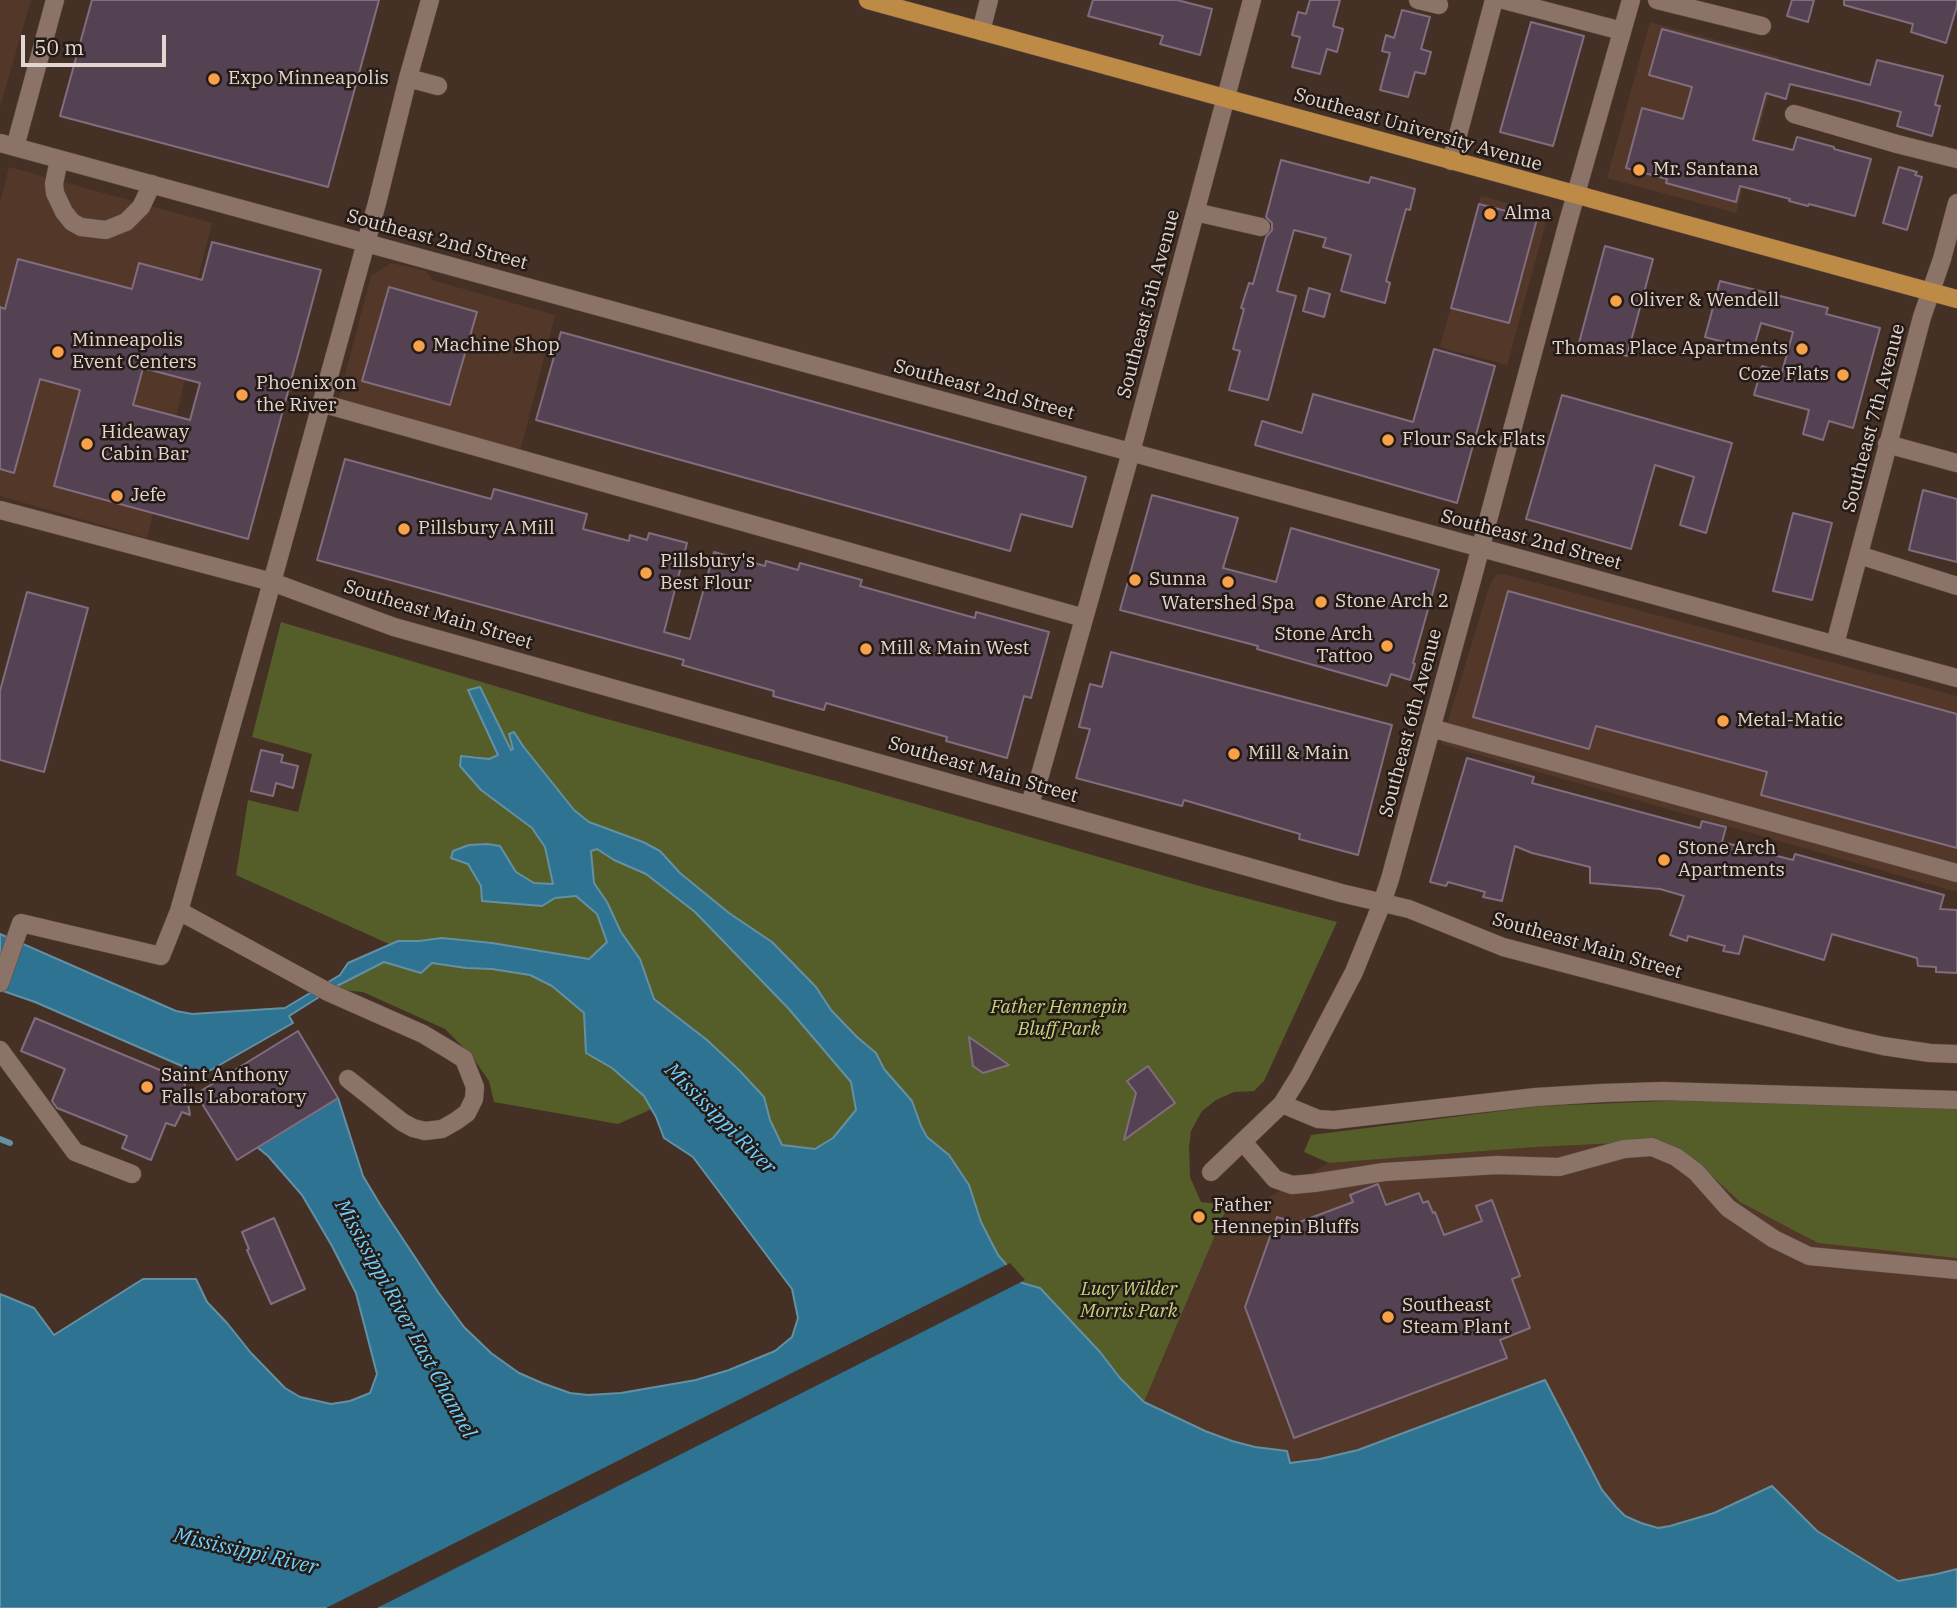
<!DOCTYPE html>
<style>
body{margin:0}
#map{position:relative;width:1957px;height:1608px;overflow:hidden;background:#453026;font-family:"IBM Plex Serif",serif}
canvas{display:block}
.scale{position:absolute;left:21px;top:35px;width:145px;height:32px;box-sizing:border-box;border:4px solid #e3d5cf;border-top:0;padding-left:9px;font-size:21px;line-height:24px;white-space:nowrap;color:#e3d5cf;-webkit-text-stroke:5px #251b16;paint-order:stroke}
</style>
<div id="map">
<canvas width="1957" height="1608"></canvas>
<div class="scale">50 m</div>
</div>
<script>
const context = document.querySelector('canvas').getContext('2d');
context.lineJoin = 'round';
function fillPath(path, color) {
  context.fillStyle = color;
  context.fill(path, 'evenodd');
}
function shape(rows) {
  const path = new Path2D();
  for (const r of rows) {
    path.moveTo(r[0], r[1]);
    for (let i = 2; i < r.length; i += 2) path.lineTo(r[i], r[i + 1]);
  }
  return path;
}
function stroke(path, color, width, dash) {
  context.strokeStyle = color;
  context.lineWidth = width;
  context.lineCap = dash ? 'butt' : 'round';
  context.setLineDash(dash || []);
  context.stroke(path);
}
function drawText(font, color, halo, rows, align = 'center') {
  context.font = font + ' "IBM Plex Serif",serif';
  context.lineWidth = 5;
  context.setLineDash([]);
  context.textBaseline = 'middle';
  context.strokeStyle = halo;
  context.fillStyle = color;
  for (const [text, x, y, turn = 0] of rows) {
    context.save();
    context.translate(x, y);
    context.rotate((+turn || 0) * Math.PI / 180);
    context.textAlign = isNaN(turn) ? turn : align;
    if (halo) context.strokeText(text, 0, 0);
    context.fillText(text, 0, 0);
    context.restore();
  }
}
const built = shape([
 [0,0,31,0,0,107],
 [1650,22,1779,57,1736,213,1607,178],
 [9,167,212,223,193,297,204,300,147,538,0,496,0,203],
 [1481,196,1548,214,1507,365,1440,347],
 [391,263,426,271,432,280,555,315,520,452,338,402,371,276],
 [1504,574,1957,696,1957,892,1441,744,1490,584,1496,575],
 [1642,1142,1957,1164,1957,1569,1937,1574,1898,1581,1817,1531,1772,1486,1714,1513,1690,1521,1658,1528,1641,1523,1625,1516,1616,1507,1602,1490,1577,1444,1357,1450,1320,1459,1290,1463,1286,1451,1255,1447,1232,1441,1205,1431,1144,1402,1228,1205,1269,1197,1329,1163,1536,1147]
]);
const green = shape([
 [281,622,592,715,843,783,1203,887,1337,922,1264,1081,1254,1091,1234,1092,1216,1100,1202,1111,1191,1131,1189,1148,1190,1177,1201,1202,1228,1205,1144,1402,1120,1378,1100,1352,1040,1288,1022,1283,998,1254,981,1222,969,1185,949,1155,927,1137,921,1126,912,1101,884,1069,876,1053,857,1037,831,1009,816,987,772,942,729,913,680,873,660,851,643,842,589,822,574,810,523,746,514,732,513,749,489,759,473,756,481,790,531,828,545,847,553,884,534,883,516,872,468,864,481,886,541,906,555,898,576,896,597,914,607,942,589,960,492,943,442,938,419,941,398,941,389,944,236,875,248,800,298,812,312,754,252,737],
 [596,849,614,860,646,874,695,912,788,1008,851,1083,856,1110,833,1138,815,1149,782,1145,770,1120,764,1097,739,1070,707,1040,654,999,640,959,621,932,607,902,594,883,591,851],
 [384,962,431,963,466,968,492,969,530,975,552,986,584,1013,586,1053,612,1068,644,1096,652,1109,618,1124,494,1102,489,1081,471,1055,445,1029,363,992,341,990,335,987],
 [1692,1100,1957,1107,1957,1258,1818,1243,1740,1202,1698,1163,1642,1142,1536,1147,1329,1163,1304,1152,1311,1135,1540,1106]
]);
const water = shape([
 [480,687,511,750,513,749,509,734,514,732,523,746,574,810,589,822,643,842,660,851,680,873,729,913,772,942,816,987,831,1010,857,1037,876,1053,884,1069,912,1101,921,1126,927,1137,949,1155,969,1185,981,1222,998,1255,1022,1283,1040,1288,1100,1352,1120,1378,1144,1402,1205,1431,1232,1441,1255,1447,1287,1451,1290,1463,1320,1459,1358,1450,1545,1380,1602,1490,1616,1507,1625,1516,1641,1523,1658,1528,1670,1526,1714,1513,1772,1486,1817,1531,1898,1581,1937,1574,1957,1569,1957,1608,0,1608,0,1294,34,1308,54,1335,143,1279,196,1279,207,1302,227,1323,251,1353,285,1388,300,1397,331,1404,350,1401,370,1393,377,1374,356,1293,332,1246,302,1195,268,1156,257,1147,338,1098,363,1176,381,1206,438,1292,464,1327,491,1353,519,1373,542,1383,570,1393,588,1395,621,1393,696,1380,729,1370,775,1351,792,1337,798,1318,792,1289,693,1157,664,1138,656,1117,644,1096,612,1068,586,1053,584,1013,552,986,530,975,492,969,466,968,432,963,421,973,384,962,335,987,289,1016,293,1023,195,1079,182,1066,35,1002,0,990,0,934,176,1011,192,1014,285,1008,340,975,348,963,398,941,419,941,442,938,492,943,589,959,607,942,597,914,576,896,555,898,542,906,482,901,481,886,468,864,451,858,453,851,469,845,487,844,500,846,516,872,534,883,553,884,545,847,532,828,481,790,460,766,461,756,489,759,498,755,468,690,480,687],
 [597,849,614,860,646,874,695,912,788,1008,851,1082,856,1110,833,1138,815,1149,782,1145,770,1120,764,1097,739,1070,707,1040,654,999,640,959,621,932,607,902,594,883,591,851,597,849]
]);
const pier = shape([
 [1010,1263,1025,1280,377,1608,326,1608]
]);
const stream = shape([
 [0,1139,10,1143]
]);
const building = shape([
 [92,0,379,0,328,187,60,116,92,0],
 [1093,0,1177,0,1212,9,1200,55,1160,44,1163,36,1088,16,1093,0],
 [1310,0,1340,0,1333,26,1343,29,1337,52,1327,49,1320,74,1292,67,1300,37,1292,35,1298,12,1306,14,1310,0],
 [1792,0,1814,0,1808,22,1787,16,1792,0],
 [1844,0,1957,0,1957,6,1946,43,1911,32,1913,24,1844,5,1844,0],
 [1402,10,1430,17,1421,49,1431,52,1425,74,1415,72,1408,97,1380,90,1390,53,1382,51,1386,35,1394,38,1402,10],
 [1531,22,1584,36,1553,146,1500,132,1531,22],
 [1662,29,1870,85,1877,60,1943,76,1935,105,1940,106,1932,136,1897,126,1901,112,1856,100,1790,84,1786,99,1766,93,1753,140,1793,150,1797,137,1834,147,1834,149,1871,159,1855,216,1809,204,1808,206,1789,201,1790,199,1740,186,1736,202,1666,183,1667,179,1626,168,1642,108,1683,119,1692,87,1649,75,1662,29],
 [1281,160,1369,183,1371,177,1415,189,1410,210,1406,209,1386,281,1390,283,1385,303,1341,291,1351,255,1323,247,1326,238,1294,230,1277,291,1296,296,1268,400,1229,390,1240,351,1233,349,1244,309,1241,308,1249,283,1253,284,1266,237,1272,230,1272,223,1266,217,1281,160],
 [1899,167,1917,172,1915,175,1922,177,1907,230,1883,223,1899,167],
 [1479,204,1537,219,1509,323,1451,308,1479,204],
 [212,242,321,270,248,539,54,486,80,390,40,379,14,473,0,469,0,307,5,309,18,259,132,289,139,263,202,280,212,242],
 [143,368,200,383,190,420,133,405,143,368],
 [1605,246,1653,259,1627,356,1579,343,1605,246],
 [1720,281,1828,308,1826,314,1880,328,1853,428,1829,421,1823,440,1803,434,1809,410,1754,395,1762,366,1782,372,1793,332,1761,323,1753,350,1705,337,1720,281],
 [389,287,477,312,450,405,362,381,389,287],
 [1309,288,1330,294,1324,317,1303,311,1309,288],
 [561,332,1086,477,1072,527,1021,514,1010,551,536,420,561,332],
 [1434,349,1495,366,1457,503,1255,445,1262,421,1302,433,1313,394,1413,422,1434,349],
 [1562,395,1732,443,1706,533,1680,525,1694,477,1655,465,1631,549,1526,519,1562,395],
 [345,459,491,499,494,489,587,514,583,529,629,541,630,535,647,540,649,533,687,543,664,632,690,639,714,552,765,566,766,561,798,570,800,563,862,580,860,586,975,618,976,612,1049,632,1031,698,1024,696,1007,758,946,741,947,737,826,703,824,710,773,696,774,691,682,665,684,660,317,560,345,459],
 [1923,490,1957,499,1957,562,1909,550,1923,490],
 [1152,495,1238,518,1223,568,1276,582,1291,528,1439,570,1413,663,1415,664,1410,680,1391,674,1387,686,1257,649,1258,646,1120,610,1152,495],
 [1793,513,1832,523,1812,600,1773,591,1793,513],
 [1508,591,1957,714,1957,848,1761,795,1767,772,1596,726,1589,749,1473,717,1508,591],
 [27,592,88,608,44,772,0,760,0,691,27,592],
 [1111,652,1392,725,1358,855,1299,839,1300,834,1184,800,1182,806,1076,778,1090,729,1079,727,1090,684,1102,687,1111,652],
 [261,750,283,755,281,762,298,766,293,788,276,783,273,796,251,791,261,750],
 [1467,758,1534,777,1532,783,1700,828,1702,821,1726,827,1722,842,1793,860,1795,854,1944,895,1940,909,1957,910,1957,973,1936,972,1936,967,1918,966,1917,958,1832,934,1824,960,1744,936,1739,954,1723,951,1725,946,1688,936,1687,941,1670,935,1684,896,1660,889,1590,883,1590,867,1532,853,1515,846,1502,901,1483,897,1485,892,1448,882,1446,886,1430,882,1467,758],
 [35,1018,184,1080,190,1115,182,1112,175,1126,166,1123,151,1160,122,1148,127,1136,57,1108,52,1101,65,1069,21,1051,35,1018],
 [298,1031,338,1098,237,1160,196,1094,298,1031],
 [969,1037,1009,1065,983,1073,973,1066,969,1037],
 [1148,1066,1175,1103,1124,1140,1136,1093,1127,1081,1148,1066],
 [1378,1184,1386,1205,1419,1193,1423,1203,1428,1201,1433,1213,1435,1212,1444,1235,1482,1221,1476,1206,1492,1200,1520,1276,1512,1279,1530,1328,1500,1340,1507,1358,1294,1438,1245,1307,1277,1217,1297,1223,1353,1202,1350,1195,1378,1184],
 [274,1218,305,1289,271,1304,247,1250,249,1249,242,1232,274,1218]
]);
const minor = shape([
 [1418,0,1439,5],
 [1504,0,1622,31],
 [1657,0,1762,26],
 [981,31,989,0],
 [408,78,438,86],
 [1794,114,1897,144,1957,159],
 [0,143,1957,678],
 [15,147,55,0],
 [59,159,54,184,55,193,64,212,72,222,81,227,106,230,126,222,141,207,152,184],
 [1451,161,1494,0],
 [1195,212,1261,227],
 [321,403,1084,618],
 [1887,444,1957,463],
 [0,510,272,582,394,627,1341,893,1409,909,1503,947,1843,1037,1883,1046,1930,1053,1957,1054],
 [1859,555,1957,586],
 [1835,644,1922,317,1942,259,1957,203],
 [1431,728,1957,873],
 [1029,805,1040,775,1131,452,1252,0],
 [179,911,328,992,423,1034,448,1049,464,1059,475,1087,474,1099,467,1113,456,1121,442,1129,425,1131,413,1128,402,1122,348,1079],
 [0,983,21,923,161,956,179,911,272,582,377,203,408,78,430,0],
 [0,1050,75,1152,132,1174],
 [1282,1104,1318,1119,1334,1120,1536,1097,1602,1093,1663,1091,1957,1100],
 [1243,1142,1275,1179,1292,1185,1314,1183,1384,1172,1497,1165,1559,1167,1624,1149,1652,1147,1676,1157,1696,1172,1728,1208,1774,1239,1809,1256,1957,1270],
 [1211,1172,1282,1104,1300,1075,1354,972,1382,903,1390,879,1473,576,1568,222,1631,0]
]);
const major = shape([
 [868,0,1957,299]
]);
const markers = [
 [214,79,7,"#f8a14a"],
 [1639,170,7,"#f8a14a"],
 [1490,214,7,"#f8a14a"],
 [1616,301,7,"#f8a14a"],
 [419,346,7,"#f8a14a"],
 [1802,349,7,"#f8a14a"],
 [58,352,7,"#f8a14a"],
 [1843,375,7,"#f8a14a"],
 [242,395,7,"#f8a14a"],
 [1388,440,7,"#f8a14a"],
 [87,444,7,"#f8a14a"],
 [117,496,7,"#f8a14a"],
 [404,529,7,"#f8a14a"],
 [646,573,7,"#f8a14a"],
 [1135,580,7,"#f8a14a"],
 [1228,582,7,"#f8a14a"],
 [1321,602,7,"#f8a14a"],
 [1387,646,7,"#f8a14a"],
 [866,649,7,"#f8a14a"],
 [1723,721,7,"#f8a14a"],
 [1234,754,7,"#f8a14a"],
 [1664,860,7,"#f8a14a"],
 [147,1087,7,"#f8a14a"],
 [1199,1217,7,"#f8a14a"],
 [1388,1317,7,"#f8a14a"]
];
const poiNames = [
 ["Expo Minneapolis",228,79],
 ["Mr. Santana",1653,170],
 ["Alma",1504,214],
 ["Oliver & Wendell",1630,301],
 ["Minneapolis",72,341],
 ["Event Centers",72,363],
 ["Machine Shop",433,346],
 ["Thomas Place Apartments",1788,349,"right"],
 ["Coze Flats",1829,375,"right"],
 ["Phoenix on",256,384],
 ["the River",256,406],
 ["Hideaway",101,433],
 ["Cabin Bar",101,455],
 ["Flour Sack Flats",1402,440],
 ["Jefe",131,496],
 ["Pillsbury A Mill",418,529],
 ["Pillsbury's",660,562],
 ["Best Flour",660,584],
 ["Sunna",1149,580],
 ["Stone Arch 2",1335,602],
 ["Watershed Spa",1228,604,"center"],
 ["Stone Arch",1373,635,"right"],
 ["Tattoo",1373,657,"right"],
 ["Mill & Main West",880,649],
 ["Metal-Matic",1737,721],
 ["Mill & Main",1248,754],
 ["Stone Arch",1678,849],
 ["Apartments",1678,871],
 ["Saint Anthony",161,1076],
 ["Falls Laboratory",161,1098],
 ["Father",1213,1206],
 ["Hennepin Bluffs",1213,1228],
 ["Southeast",1402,1306],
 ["Steam Plant",1402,1328]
];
const streetNames = [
 ["Southeast University Avenue",1418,130,16],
 ["Southeast 2nd Street",437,240,15],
 ["Southeast 5th Avenue",1149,304,-75],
 ["Southeast 2nd Street",984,390,15],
 ["Southeast 7th Avenue",1874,418,-75],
 ["Southeast 2nd Street",1531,540,15],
 ["Southeast Main Street",438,615,17],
 ["Southeast 6th Avenue",1411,723,-75],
 ["Southeast Main Street",983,770,16],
 ["Southeast Main Street",1587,946,16]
];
const parkNames = [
 ["Father Hennepin",1059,1008],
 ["Bluff Park",1059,1030],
 ["Lucy Wilder",1129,1290],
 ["Morris Park",1129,1312]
];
const waterNames = [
 ["Mississippi River",720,1119,45],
 ["Mississippi River East Channel",405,1319,61],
 ["Mississippi River",246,1552,13]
];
fillPath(built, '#53382a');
fillPath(green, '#555d28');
fillPath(water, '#2e7391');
stroke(water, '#6490a4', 2);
fillPath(pier, '#453026');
stroke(stream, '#6490a4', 6);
fillPath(building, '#544151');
stroke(building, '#816d7e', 2);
stroke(minor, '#5f4d45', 19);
stroke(major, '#5f4d45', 19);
stroke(minor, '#8c7368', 18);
stroke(major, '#be8b46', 18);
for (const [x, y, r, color] of markers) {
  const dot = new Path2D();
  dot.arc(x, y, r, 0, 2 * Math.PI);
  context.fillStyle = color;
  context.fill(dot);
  stroke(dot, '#251b16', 2.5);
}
drawText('19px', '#e3d5cf', '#251b16', poiNames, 'left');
drawText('19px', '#e3d5cf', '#251b16', streetNames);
drawText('italic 19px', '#c6d47c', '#251b16', parkNames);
drawText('italic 21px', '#6ed1ff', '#251b16', waterNames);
</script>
